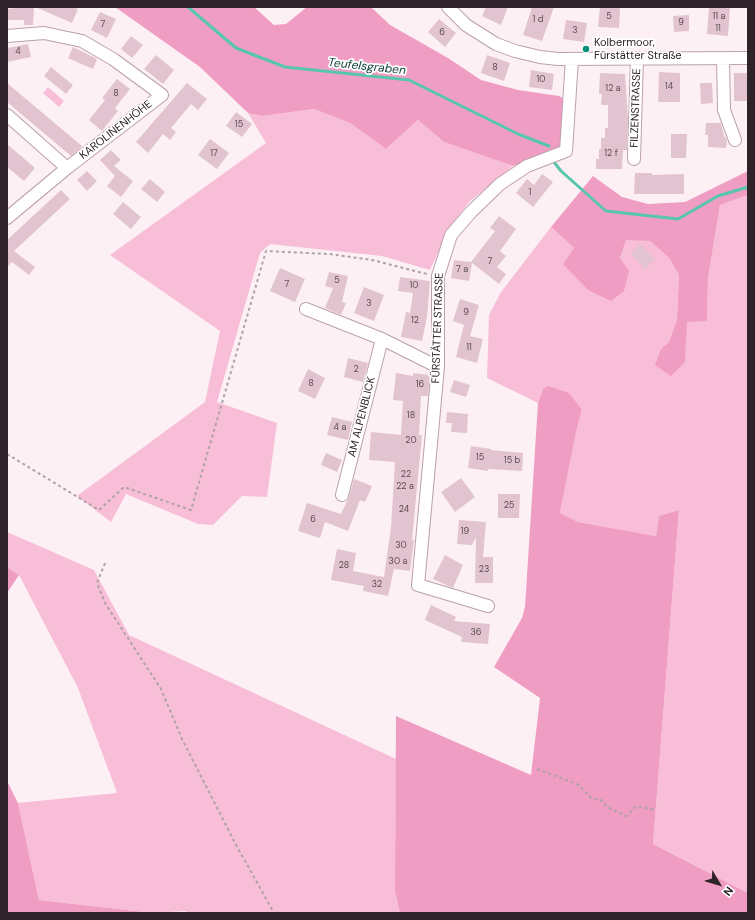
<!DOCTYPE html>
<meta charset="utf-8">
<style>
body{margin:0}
#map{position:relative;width:755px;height:920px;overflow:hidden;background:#fdf0f5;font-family:"DM Sans",sans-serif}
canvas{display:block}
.frame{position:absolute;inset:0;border:8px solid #2e2328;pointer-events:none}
.north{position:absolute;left:699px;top:864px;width:40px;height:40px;-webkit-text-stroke:3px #fff;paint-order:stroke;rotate:128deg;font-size:11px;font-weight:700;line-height:16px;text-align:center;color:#2e2328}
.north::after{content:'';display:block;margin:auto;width:14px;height:18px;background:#2e2328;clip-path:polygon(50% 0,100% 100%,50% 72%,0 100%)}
</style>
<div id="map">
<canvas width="755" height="920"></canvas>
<div class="frame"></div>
<div class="north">N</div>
</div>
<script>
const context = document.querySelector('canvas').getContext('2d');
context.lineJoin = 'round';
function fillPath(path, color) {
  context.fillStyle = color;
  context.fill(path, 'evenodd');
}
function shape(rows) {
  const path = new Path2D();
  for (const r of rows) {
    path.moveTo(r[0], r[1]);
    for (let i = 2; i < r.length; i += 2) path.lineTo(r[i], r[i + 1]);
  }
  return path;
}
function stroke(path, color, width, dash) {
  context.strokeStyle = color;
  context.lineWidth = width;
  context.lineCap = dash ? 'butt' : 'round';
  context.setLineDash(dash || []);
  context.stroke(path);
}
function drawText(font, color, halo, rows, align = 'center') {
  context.font = font + ' "DM Sans",sans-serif';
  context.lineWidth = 3.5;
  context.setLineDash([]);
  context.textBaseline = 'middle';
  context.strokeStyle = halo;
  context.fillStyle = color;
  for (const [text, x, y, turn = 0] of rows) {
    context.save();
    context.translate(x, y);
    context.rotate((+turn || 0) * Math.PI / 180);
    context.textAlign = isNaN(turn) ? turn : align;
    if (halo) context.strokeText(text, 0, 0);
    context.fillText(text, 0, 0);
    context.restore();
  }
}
const green = shape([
 [48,87,64,101,59,107,43,93],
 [314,109,350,123,386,149,418,120,444,142,513,166,469,202,450,227,430,270,382,256,270,244,260,253,217,402,277,423,267,497,242,496,213,525,198,524,126,494,111,522,77,496,205,402,220,331,110,255,266,143,248,113,262,116],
 [748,195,748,893,653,844,679,510,659,516,656,536,578,522,560,513,577,428,582,410,543,389,538,403,487,378,489,315,501,292,551,227,574,248,564,263,620,258,626,239,650,241,669,258,679,275,677,319,669,342,661,349,685,362,686,321,707,321,708,278,720,205],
 [7,532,94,570,129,635,396,759,395,891,400,913,189,913,185,911,153,913,39,900,18,803,117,793,78,688,19,575,7,567]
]);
const forest = shape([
 [115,7,254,7,274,25,286,24,307,7,371,7,390,25,448,58,481,80,518,90,559,96,565,99,563,148,513,166,444,142,418,120,386,149,350,123,314,109,262,116,248,113,200,67],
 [748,171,748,195,720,205,708,278,707,321,687,322,685,362,671,376,655,365,661,349,669,342,677,319,679,275,669,258,650,241,626,240,620,258,629,271,624,291,611,301,588,290,563,264,574,248,551,227,593,176,622,197,648,204,685,202],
 [548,386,569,393,582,410,577,428,560,513,578,522,656,536,659,516,679,510,653,844,748,893,748,913,400,913,395,891,396,716,531,775,540,698,494,667,522,618,525,607,538,403,543,389],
 [7,567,19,575,7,593],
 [7,781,18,803,39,900,153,913,7,913]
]);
const stream = shape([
 [188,7,236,48,285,67,409,80,518,134,549,146],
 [554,162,561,171,606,211,678,219,718,196,748,187]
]);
const building = shape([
 [24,7,34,7,33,25,24,25,24,20,7,20,7,9],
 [35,7,73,7,78,9,72,23],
 [486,7,508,7,501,25,482,16],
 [532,7,554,7,542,41,523,35],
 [600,7,620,7,619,28,598,27],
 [709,7,730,7,728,36,707,34],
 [100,12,116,19,107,38,91,30],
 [689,15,689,31,674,32,673,16],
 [439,19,456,33,445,47,428,32],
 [566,20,587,23,584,42,563,39],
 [131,36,143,45,132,58,121,49],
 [28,44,31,57,7,62,7,48],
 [73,47,97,59,93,69,68,58],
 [156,55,174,70,163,84,144,69],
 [487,55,510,63,504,81,481,73],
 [51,67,73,85,66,94,44,76],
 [531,70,554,74,552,90,529,87],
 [659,72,680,73,680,102,658,102],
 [600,73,625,74,628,118,627,150,623,150,622,169,596,169,596,159,599,159,599,149,601,149,601,138,605,138,605,128,608,128,608,105,601,105,602,94,599,94],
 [734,73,748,73,748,101,734,101],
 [117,79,130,89,115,108,118,111,102,131,89,120,105,100,102,98],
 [7,83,82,146,80,149,71,156,7,102],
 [187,83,207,99,198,110,191,104,171,128,176,132,170,140,163,134,148,153,136,142],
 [700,83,712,83,713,103,701,104],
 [236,112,252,124,242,137,226,126],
 [706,123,721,123,724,136,727,140,726,148,708,147,708,135,705,135],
 [671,134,687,134,686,158,671,158],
 [210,139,229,153,217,169,198,155],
 [7,144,35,168,24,181,7,167],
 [111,150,121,160,114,166,133,181,121,197,107,186,115,176,100,160],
 [87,171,97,181,87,191,77,180],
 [635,173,652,173,652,175,684,174,684,194,634,194],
 [542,174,553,182,533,207,516,193,527,179,534,185],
 [150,179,165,192,157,202,141,189],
 [61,190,70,199,14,251,35,267,29,275,12,262,7,267,7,240],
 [123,202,141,217,131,229,113,214],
 [499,216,516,229,500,251,506,256,497,267,506,274,499,284,472,263,469,281,451,278,454,260,471,262,495,231,490,228],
 [640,244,655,259,645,269,630,253],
 [280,268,305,279,295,302,270,291],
 [329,272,348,276,342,302,346,303,341,315,325,308,333,288,325,286],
 [400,277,430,281,427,317,422,341,401,337,406,312,410,313,413,293,398,291],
 [364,287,384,295,374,321,354,313],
 [460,299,479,305,470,336,483,339,477,363,456,357,464,325,453,321],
 [348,358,368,363,363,382,344,377],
 [308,369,325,378,315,399,298,391],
 [396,373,413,376,413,373,430,375,428,396,421,396,419,435,422,435,412,540,414,540,410,571,394,569,388,596,363,591,364,586,331,580,337,549,356,553,353,571,384,577,391,527,395,462,369,460,371,432,401,435,403,401,393,400],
 [454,380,470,385,466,397,450,392],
 [447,412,468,414,467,433,451,432,452,423,446,423],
 [332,417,352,422,348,440,327,435],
 [471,446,491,449,491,450,523,453,522,471,488,469,488,471,468,468],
 [326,453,342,460,337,472,321,465],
 [461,478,475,497,455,512,441,492],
 [354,479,372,486,365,502,360,500,348,531,325,522,320,538,298,531,307,503,341,514,349,497],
 [498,494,520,494,519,518,498,518],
 [459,520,486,522,483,557,493,557,493,583,475,583,476,537,472,545,457,544],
 [445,555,463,565,453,588,433,579],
 [431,605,456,617,454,621,490,624,488,644,461,642,462,637,425,620]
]);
const path = shape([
 [7,454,99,510,124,487,191,510,266,251,329,254,372,260,427,274],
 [105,563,97,583,105,603,161,689,182,739,235,843,274,913],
 [537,769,579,785,592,799,601,800,607,807,626,816,637,806,655,810]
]);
const street = shape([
 [448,7,466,25,496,44,515,51,540,57,558,59,748,58],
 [7,36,44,33,82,41,113,59,162,95,67,168,7,218],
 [723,59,724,110,735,140],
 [7,115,67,168],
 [634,159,637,58],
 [306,309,382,339,438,367],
 [342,495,382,339],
 [488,606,418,585,438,367,438,276,451,235,471,212,500,184,527,166,566,151,572,59]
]);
const markers = [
 [586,49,4,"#02907a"]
];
const numberNames = [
 ["5",609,17],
 ["11 a",719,17],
 ["1 d",538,20],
 ["9",681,23],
 ["7",103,25],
 ["11",718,29],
 ["3",575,31],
 ["6",442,33],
 ["4",18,52],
 ["8",495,68],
 ["10",541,80],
 ["14",669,87],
 ["12 a",613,89],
 ["8",116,94],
 ["15",239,125],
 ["17",214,154],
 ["12 f",611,154],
 ["1",530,193],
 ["7",490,262],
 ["7 a",462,270],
 ["5",337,281],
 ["7",287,285],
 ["10",414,286],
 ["3",369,304],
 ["9",466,313],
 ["12",415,321],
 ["11",469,348],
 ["2",356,370],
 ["8",311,384],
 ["16",420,385],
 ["18",411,416],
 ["4 a",340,428],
 ["20",411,441],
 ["15",480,458],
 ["15 b",512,461],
 ["22",406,475],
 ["22 a",405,487],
 ["25",509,506],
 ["24",404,510],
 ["6",313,520],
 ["19",465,532],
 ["30",401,546],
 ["30 a",398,562],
 ["28",344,566],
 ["23",484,570],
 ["32",377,585],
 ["36",476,633]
];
const poiNames = [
 ["Kolbermoor,",594,43],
 ["Fürstätter Straße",594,56]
];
const streetNames = [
 ["FILZENSTRASSE",636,108,-88],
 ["KAROLINENHÖHE",116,130,-38],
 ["FÜRSTÄTTER STRASSE",438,328,-88],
 ["AM ALPENBLICK",362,417,-76]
];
const waterNames = [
 ["Teufelsgraben",367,67,6]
];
fillPath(green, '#f9bed7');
fillPath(forest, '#ef9dc2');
stroke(stream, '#58c6ae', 3);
fillPath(building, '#e2c4d0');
stroke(street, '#bca0ab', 14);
stroke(path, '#aea2a7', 2, [3, 3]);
stroke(street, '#fff', 12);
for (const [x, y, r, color] of markers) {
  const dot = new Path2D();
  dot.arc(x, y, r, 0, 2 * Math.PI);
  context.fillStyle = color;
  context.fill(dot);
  stroke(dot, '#fff', 1.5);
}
drawText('9px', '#5b4b52', null, numberNames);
drawText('11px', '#2e2328', '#fff', poiNames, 'left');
drawText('11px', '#2e2328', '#fff', streetNames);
drawText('italic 12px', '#124339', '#fff', waterNames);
</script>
